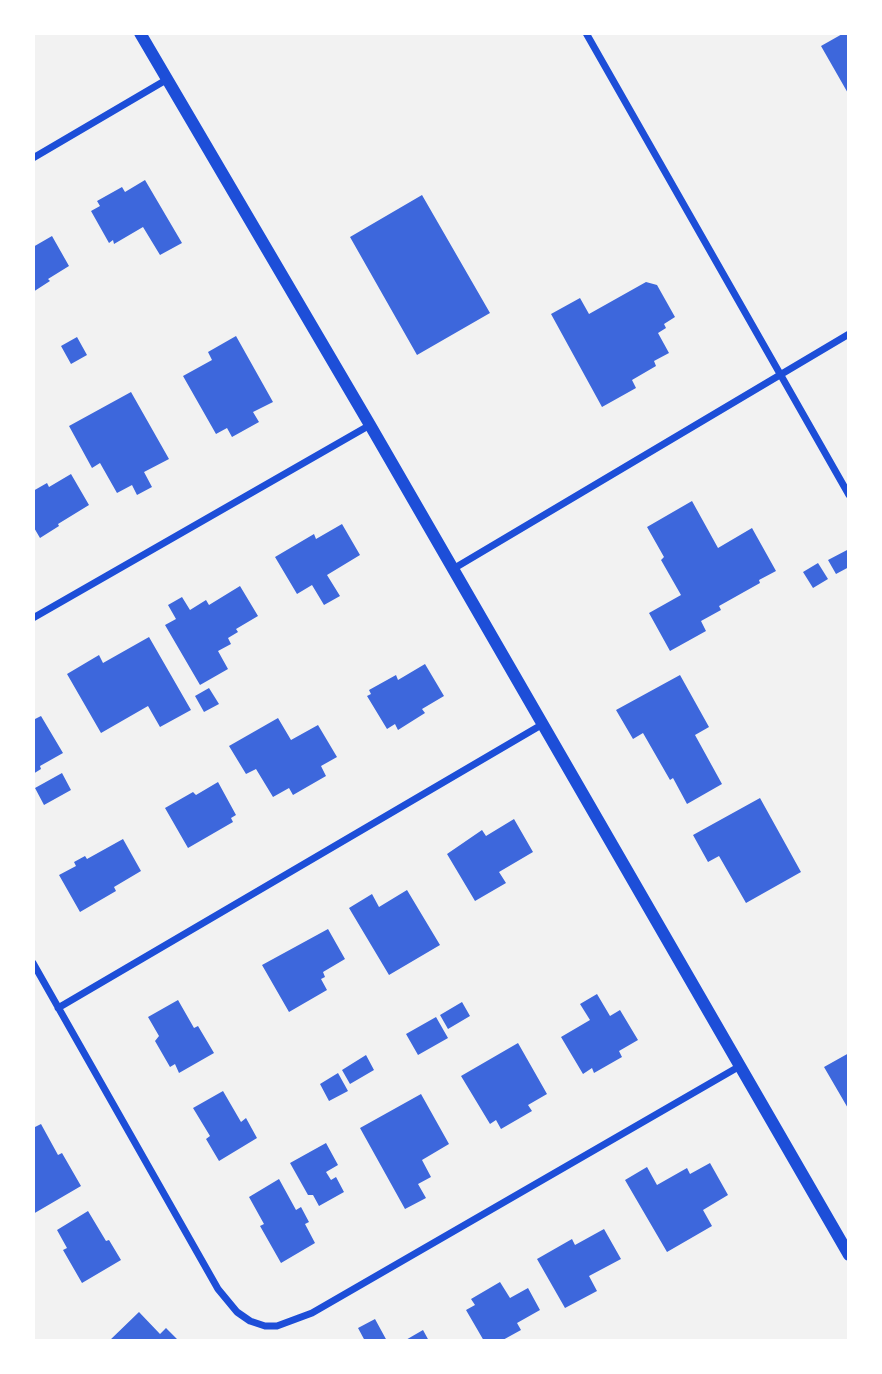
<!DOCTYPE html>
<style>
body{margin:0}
#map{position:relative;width:882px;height:1374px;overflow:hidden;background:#f2f2f2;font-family:Mulish,sans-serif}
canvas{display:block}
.frame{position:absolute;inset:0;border:35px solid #fff;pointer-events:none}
</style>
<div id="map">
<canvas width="882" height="1374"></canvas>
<div class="frame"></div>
</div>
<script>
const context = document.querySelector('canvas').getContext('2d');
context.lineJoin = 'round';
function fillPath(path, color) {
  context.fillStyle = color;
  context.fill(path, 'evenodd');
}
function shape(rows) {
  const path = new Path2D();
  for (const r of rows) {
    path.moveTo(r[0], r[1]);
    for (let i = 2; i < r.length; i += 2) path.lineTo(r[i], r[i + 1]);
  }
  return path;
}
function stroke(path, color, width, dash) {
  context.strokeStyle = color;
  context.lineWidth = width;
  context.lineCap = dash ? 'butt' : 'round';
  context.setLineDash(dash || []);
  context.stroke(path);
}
const building = shape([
 [844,33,849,33,849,95,821,46],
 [145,180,182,243,160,255,143,227,114,244,113,240,109,243,91,211,100,206,97,201,122,187,125,192],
 [422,195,490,313,417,355,350,237],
 [52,236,69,266,48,279,50,281,33,292,33,247],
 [646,282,657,285,675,317,664,324,666,328,658,333,669,353,654,361,656,366,632,380,636,388,602,407,551,314,580,298,589,314],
 [236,336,273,402,253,412,259,422,232,437,227,428,216,434,183,376,212,360,208,352],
 [77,337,87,355,71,364,61,346],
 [131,392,169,459,144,472,152,487,137,495,132,485,117,493,100,463,92,468,69,426],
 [71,474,89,505,58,524,59,526,40,538,33,526,33,491,47,483,49,487],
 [692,501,718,548,752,528,776,571,759,580,760,583,719,606,721,610,701,621,706,631,670,651,649,613,681,595,661,560,664,557,647,527],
 [342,524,360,555,327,575,340,596,324,605,312,585,297,594,275,557,314,534,316,539],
 [849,549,849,567,836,574,828,560],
 [818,563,828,579,813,588,803,572],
 [240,586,258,616,236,629,238,632,228,638,231,644,218,651,228,669,200,685,165,625,176,619,168,605,182,597,190,610,206,600,209,605],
 [149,637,191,710,160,727,148,706,101,733,67,674,99,655,103,663],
 [425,664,444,696,422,709,425,713,398,730,395,724,387,729,367,696,371,694,369,690,396,675,398,680],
 [680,675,709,727,695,735,722,784,687,804,673,778,670,780,643,733,633,739,616,710],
 [209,688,219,704,204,712,195,696],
 [41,716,63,753,40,766,41,769,33,774,33,720],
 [278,718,291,740,318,725,337,757,321,766,326,776,293,795,289,788,273,797,256,769,246,774,229,746],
 [62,773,71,790,44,805,35,788],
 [218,782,236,815,231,818,233,822,188,848,165,808,193,792,196,795],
 [760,798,801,872,746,903,719,856,708,862,693,835],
 [514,819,533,852,499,872,506,883,475,901,447,854,482,830,486,836],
 [123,839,141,871,114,887,116,891,80,912,59,875,76,866,74,862,85,856,87,859],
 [407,890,440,945,389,975,349,908,372,894,379,907],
 [328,929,345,959,323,972,325,977,321,979,327,990,289,1012,262,965],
 [597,994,610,1016,620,1010,638,1040,619,1051,622,1057,594,1073,592,1068,583,1074,561,1037,590,1020,580,1004],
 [178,1000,194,1028,198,1026,214,1053,179,1073,175,1064,170,1067,155,1041,159,1036,148,1017],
 [462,1002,470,1016,448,1029,440,1015],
 [436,1017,448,1038,418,1055,406,1034],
 [518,1043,547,1094,528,1105,532,1111,501,1129,496,1120,490,1124,461,1076],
 [849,1053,849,1110,824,1067],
 [366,1055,374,1070,350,1084,342,1070],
 [338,1073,348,1091,329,1101,320,1084],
 [223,1091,241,1122,246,1118,257,1138,219,1161,206,1139,210,1136,193,1108],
 [421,1094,449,1144,422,1160,431,1177,418,1184,426,1198,405,1209,360,1128],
 [41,1124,58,1155,62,1153,81,1186,33,1214,33,1128],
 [326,1143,338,1165,326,1172,331,1180,336,1177,344,1192,319,1206,313,1195,308,1195,290,1163],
 [710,1163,728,1195,703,1210,712,1226,667,1252,625,1180,647,1167,657,1185,687,1168,690,1174],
 [279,1179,296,1210,301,1207,309,1222,305,1224,315,1243,281,1263,260,1226,264,1224,249,1197],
 [88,1211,106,1241,109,1240,121,1260,82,1283,63,1250,67,1248,57,1230],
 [604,1229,621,1259,589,1276,597,1291,565,1308,537,1259,572,1239,575,1245],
 [500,1282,510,1298,528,1288,540,1310,517,1323,521,1330,501,1341,484,1341,466,1310,475,1305,471,1299],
 [139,1312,160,1334,166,1328,179,1341,109,1341],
 [375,1319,387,1341,365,1341,358,1328],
 [423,1330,429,1341,404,1341]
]);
const minor = shape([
 [586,33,849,495],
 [33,158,166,80],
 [453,569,849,334],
 [33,618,370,425],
 [33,963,218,1289,237,1312,250,1321,265,1326,277,1326,312,1313,740,1066],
 [58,1008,543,724]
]);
const tertiary = shape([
 [140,33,370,425,849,1255]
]);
fillPath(building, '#3d67dc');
stroke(minor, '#1d4ed8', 7);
stroke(tertiary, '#1d4ed8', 12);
</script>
